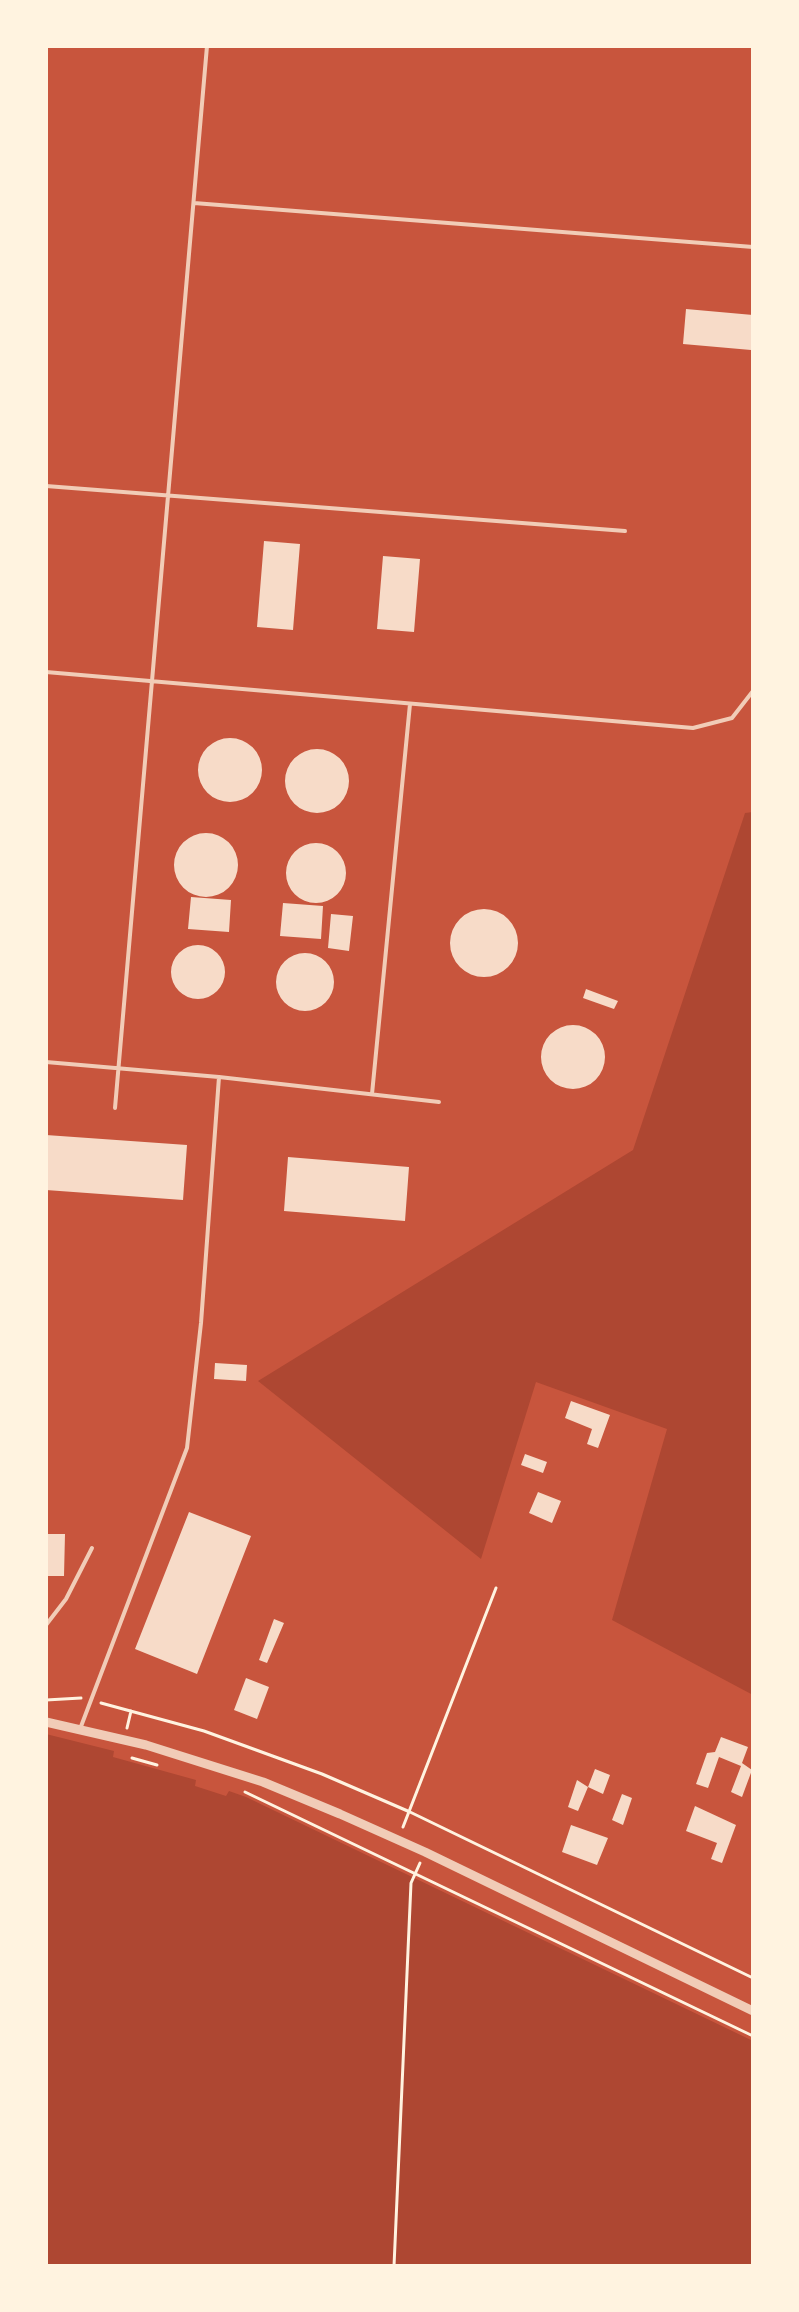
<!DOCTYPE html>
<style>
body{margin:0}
#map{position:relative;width:799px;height:2312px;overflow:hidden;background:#c8553d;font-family:Roboto,sans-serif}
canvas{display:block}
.frame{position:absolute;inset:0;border:48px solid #fff3e0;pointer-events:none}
</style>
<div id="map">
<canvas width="799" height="2312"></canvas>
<div class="frame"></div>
</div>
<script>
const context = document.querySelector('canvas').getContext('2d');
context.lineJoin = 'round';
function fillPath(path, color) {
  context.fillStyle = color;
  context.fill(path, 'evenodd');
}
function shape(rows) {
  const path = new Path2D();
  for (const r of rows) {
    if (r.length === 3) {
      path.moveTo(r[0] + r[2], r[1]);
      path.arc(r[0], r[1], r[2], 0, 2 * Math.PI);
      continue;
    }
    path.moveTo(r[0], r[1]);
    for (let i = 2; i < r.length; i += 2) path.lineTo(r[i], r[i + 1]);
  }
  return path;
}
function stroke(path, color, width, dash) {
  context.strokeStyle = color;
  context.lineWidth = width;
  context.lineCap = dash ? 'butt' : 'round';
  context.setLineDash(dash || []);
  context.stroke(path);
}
const green = shape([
 [753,812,753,1695,612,1620,667,1429,536,1382,481,1559,258,1381,633,1150,745,813],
 [46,1734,114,1751,113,1757,196,1780,195,1786,226,1796,229,1791,246,1797,753,2041,753,2266,46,2266]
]);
const building = shape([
 [686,309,753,315,751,350,683,344],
 [264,541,300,544,293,630,257,627],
 [383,556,420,559,414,632,377,629],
 [230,770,32],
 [317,781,32],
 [206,865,32],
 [316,873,30],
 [191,897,231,900,229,932,188,929],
 [283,903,323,906,321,939,280,936],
 [484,943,34],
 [331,914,353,916,349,951,328,948],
 [198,972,27],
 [305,982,29],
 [586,989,618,1001,614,1009,583,998],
 [573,1057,32],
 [46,1135,187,1145,183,1200,46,1190],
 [288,1157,409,1167,405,1221,284,1211],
 [215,1363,247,1365,246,1381,214,1379],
 [571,1401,610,1415,598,1448,587,1444,592,1429,565,1418],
 [525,1454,547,1462,543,1473,521,1465],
 [538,1492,561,1501,552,1523,529,1513],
 [189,1512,251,1536,197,1674,135,1649],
 [46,1534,65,1534,64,1576,46,1576],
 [274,1619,284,1623,267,1663,259,1660],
 [246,1678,269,1687,257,1719,234,1710],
 [721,1737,748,1747,742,1763,752,1770,742,1797,731,1792,741,1766,719,1757,708,1788,696,1784,707,1753,715,1752],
 [595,1769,610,1775,603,1794,588,1787],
 [577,1780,588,1787,578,1811,568,1807],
 [622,1794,632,1798,623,1825,612,1820],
 [695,1806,736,1825,722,1863,711,1859,717,1843,686,1831],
 [571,1825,608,1838,597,1865,562,1852]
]);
const path = shape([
 [46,1700,81,1698],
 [101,1703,204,1731,322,1774,410,1812,753,1978],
 [127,1728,131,1711],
 [132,1758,157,1765],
 [245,1792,753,2036],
 [403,1827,496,1588],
 [394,2266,411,1883,420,1863]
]);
const service = shape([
 [194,203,753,247],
 [46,486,625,531],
 [46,672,693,728,732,718,753,691],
 [46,1062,219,1077],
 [372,1094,410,704],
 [115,1108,207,46],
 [46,1625,66,1599,92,1548],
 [80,1729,187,1448,201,1323,219,1077,439,1102]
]);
const tertiary = shape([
 [46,1722,146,1745,263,1782,340,1814,425,1852,753,2011]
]);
fillPath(green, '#ae4732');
fillPath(building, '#f7dbc8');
stroke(path, '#fff3e0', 3);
stroke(service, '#f1ccb7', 4);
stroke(tertiary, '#f1ccb7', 9);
</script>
